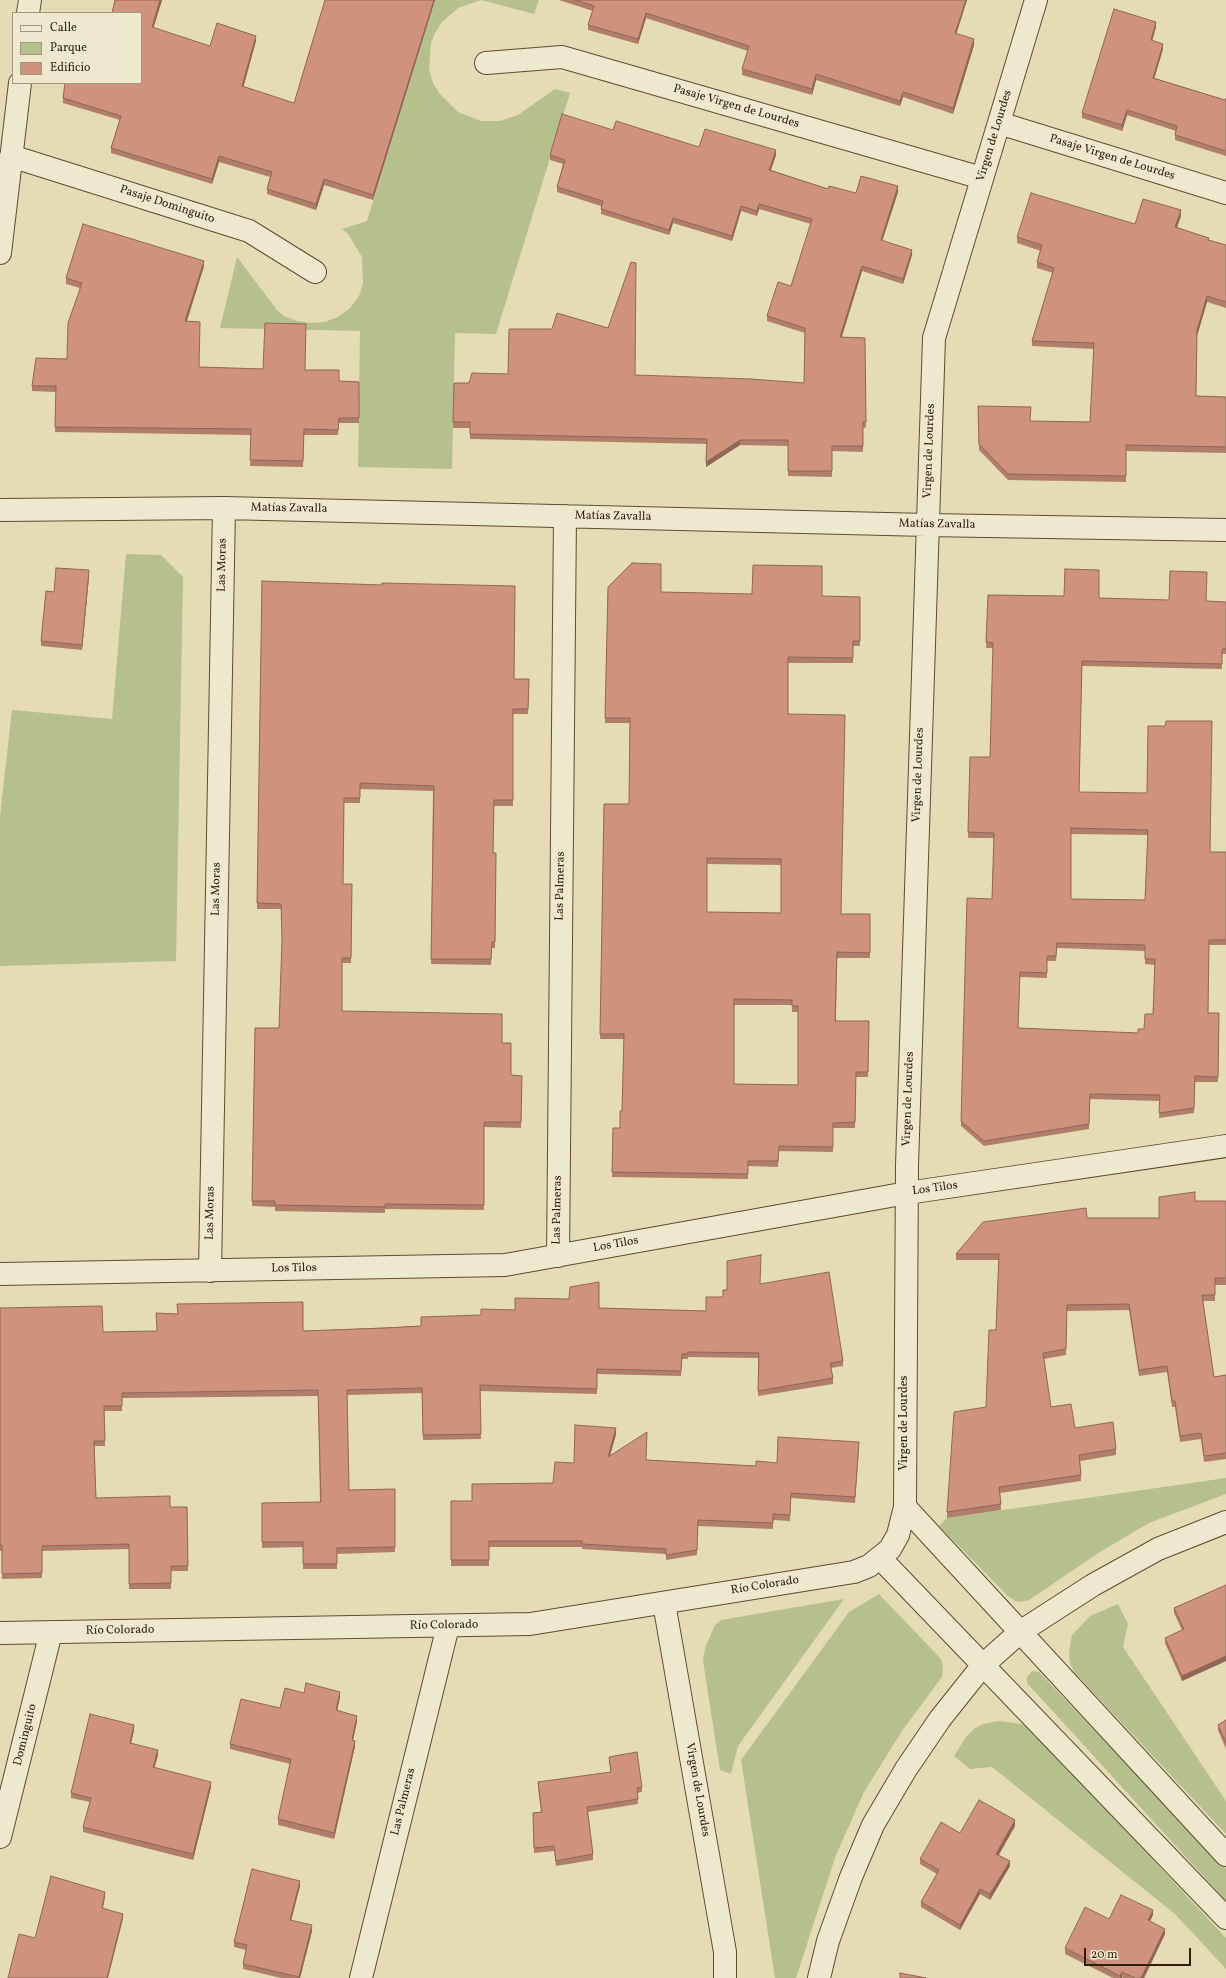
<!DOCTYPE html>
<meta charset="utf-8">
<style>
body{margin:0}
#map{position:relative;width:1226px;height:1978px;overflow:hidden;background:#e5dbb4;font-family:Vollkorn,serif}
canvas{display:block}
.legend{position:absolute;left:12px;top:12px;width:130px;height:72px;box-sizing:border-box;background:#eee8ce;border:1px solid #a3967f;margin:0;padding:5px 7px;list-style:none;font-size:12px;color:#321c09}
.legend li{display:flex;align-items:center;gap:8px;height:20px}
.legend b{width:20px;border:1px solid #a3967f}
.scale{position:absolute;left:1084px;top:1948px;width:107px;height:18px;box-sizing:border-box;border:2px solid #321c09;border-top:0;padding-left:5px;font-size:12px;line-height:14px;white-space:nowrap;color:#321c09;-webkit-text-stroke:3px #eee8ce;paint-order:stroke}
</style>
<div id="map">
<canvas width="1226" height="1978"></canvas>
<ul class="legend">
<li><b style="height:5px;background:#eee8ce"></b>Calle</li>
<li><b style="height:11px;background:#b6c08c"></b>Parque</li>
<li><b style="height:11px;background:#ce927d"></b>Edificio</li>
</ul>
<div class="scale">20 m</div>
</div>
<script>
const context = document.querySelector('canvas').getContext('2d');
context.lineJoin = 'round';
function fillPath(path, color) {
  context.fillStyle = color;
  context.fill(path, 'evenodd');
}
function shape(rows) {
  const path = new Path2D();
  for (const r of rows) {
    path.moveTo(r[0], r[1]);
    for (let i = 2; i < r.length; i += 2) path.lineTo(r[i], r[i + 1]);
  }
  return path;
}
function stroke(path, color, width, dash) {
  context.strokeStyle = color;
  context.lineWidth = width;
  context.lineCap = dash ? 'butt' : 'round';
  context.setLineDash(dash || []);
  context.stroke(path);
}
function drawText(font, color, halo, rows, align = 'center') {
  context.font = font + ' Vollkorn,serif';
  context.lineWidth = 3;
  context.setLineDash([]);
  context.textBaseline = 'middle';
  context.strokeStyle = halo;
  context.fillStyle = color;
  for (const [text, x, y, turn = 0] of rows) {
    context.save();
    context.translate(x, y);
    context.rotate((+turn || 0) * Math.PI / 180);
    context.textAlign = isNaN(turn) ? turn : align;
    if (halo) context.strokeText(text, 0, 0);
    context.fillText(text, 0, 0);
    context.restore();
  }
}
const green = shape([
 [435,0,539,0,534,14,481,0,458,8,442,22,435,33,431,43,429,69,433,83,439,93,458,112,481,121,500,121,518,115,555,89,570,93,496,334,455,333,452,469,358,467,360,331,220,328,237,257,277,310,284,316,297,321,311,323,325,322,338,317,350,308,359,296,363,283,362,257,348,234,342,229,367,221],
 [126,554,161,555,183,577,176,961,0,966,0,816,12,710,112,719],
 [1226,1478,1226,1494,1149,1523,1100,1552,1029,1600,1021,1602,1015,1601,1008,1596,939,1526,947,1518],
 [879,1594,941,1659,943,1664,942,1677,902,1731,864,1792,836,1855,796,1978,775,1978,741,1760,849,1612],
 [844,1599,738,1746,731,1774,720,1770,703,1661,705,1648,715,1625,721,1620],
 [1118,1604,1128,1624,1123,1647,1226,1801,1226,1834,1075,1673,1070,1664,1069,1652,1072,1635,1090,1616],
 [1032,1671,1039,1672,1226,1869,1226,1901,1027,1683,1027,1677],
 [998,1721,1021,1724,1031,1729,1226,1938,1226,1969,1175,1914,992,1767,970,1769,954,1756,966,1737,974,1729,983,1724]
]);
const street = shape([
 [28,13,30,0],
 [486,63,562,57,982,178],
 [999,123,1226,193],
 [11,156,249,231,315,272],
 [0,253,20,83],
 [0,510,224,508,927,525,1226,530],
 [558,1256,565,516],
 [210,1271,224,508],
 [0,1274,505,1265,907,1193,1226,1146],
 [905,1507,1226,1855],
 [880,1558,1226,1918],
 [664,1603,725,1952,725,1978],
 [0,1633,530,1624,854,1572,869,1566,890,1549,898,1535,905,1507,907,1165,934,338,1036,0],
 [0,1837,51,1632],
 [361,1978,448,1626],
 [819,1978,828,1941,851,1877,873,1825,906,1769,940,1719,983,1665,1020,1632,1093,1585,1158,1549,1226,1522]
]);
const wall = shape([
 [162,0,153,28,210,46,256,41,243,87,294,103,435,0,373,200,324,185,316,210,267,194,267,189,270,177,219,162,212,184,111,153,111,148,120,120,63,103,63,98,141,83,141,13],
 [559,0,967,0,956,34,974,45,953,114,903,97,900,106,816,80,812,95,742,75,742,69,748,51,646,18,638,44,588,30,588,25,593,11],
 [1156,27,1152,41,1163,49,1154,78,1225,100,1226,98,1226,156,1175,140,1175,135,1176,131,1127,115,1122,131,1082,118,1082,113],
 [613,130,699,147,776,155,771,170,828,189,856,193,898,192,882,240,912,255,903,284,862,271,841,337,865,338,866,428,863,427,863,452,832,451,832,477,788,476,788,446,740,445,706,467,707,444,470,439,470,428,453,428,454,383,469,383,508,374,635,375,804,383,805,333,767,321,767,316,791,286,811,224,759,209,757,216,741,211,732,241,673,223,669,235,601,214,601,206,557,192,557,187,563,164,550,160,550,155],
 [1181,216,1177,227,1209,240,1226,245,1226,308,1207,302,1197,336,1196,396,1226,397,1226,453,1126,451,1126,482,1008,480,979,450,978,406,1031,421,1090,422,1094,349,1032,346,1032,341,1053,273,1037,268,1037,262,1041,251,1017,243,1017,237,1135,224],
 [204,266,187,321,199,367,263,369,305,370,339,381,359,382,359,423,339,423,338,435,304,435,303,467,250,466,251,435,55,432,56,392,32,391,32,386,67,359,80,288,66,284,66,278],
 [89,576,82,650,41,646,41,641,54,592],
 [262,581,514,679,529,679,528,714,513,714,513,806,494,806,493,853,496,853,495,948,492,948,491,965,431,964,433,791,360,789,360,803,344,803,343,884,352,890,351,963,342,963,342,1011,502,1043,511,1075,522,1076,521,1128,484,1127,484,1210,385,1209,385,1213,275,1211,275,1207,252,1206,255,1028,279,1028,282,941,281,909,257,909],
 [608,587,661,592,860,597,860,646,853,646,853,663,788,663,788,714,841,914,870,914,870,958,837,958,836,1021,869,1021,868,1077,856,1077,855,1128,833,1128,833,1152,779,1151,778,1167,748,1166,748,1179,612,1177,613,1128,620,1128,622,1111,624,1039,600,1039,604,804,629,804,630,723,605,723],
 [707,864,781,865,781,913,707,912],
 [734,1005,792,1005,792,1012,798,1012,798,1085,734,1084],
 [988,595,1064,596,1099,598,1226,602,1226,654,1222,654,1222,669,1082,666,1079,792,1210,852,1226,852,1226,945,1209,945,1208,1013,1219,1013,1218,1082,1195,1082,1194,1113,1159,1118,1160,1101,1090,1099,1089,1129,984,1146,961,1126,961,1121,992,899,994,838,968,838,970,757,990,757,993,648,986,648],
 [1071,834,1148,835,1145,900,1071,899],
 [1057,948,1145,951,1145,964,1155,965,1153,1014,1144,1029,1138,1033,1018,1028,1020,977,1047,978,1047,961,1056,961],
 [1195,1201,1226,1201,1226,1285,1215,1285,1215,1301,1203,1301,1214,1377,1226,1375,1226,1459,1204,1462,1201,1439,1180,1442,1175,1407,1172,1407,1167,1372,1139,1376,1129,1310,1067,1311,1066,1355,1044,1359,1051,1407,1075,1428,1116,1449,1116,1455,1080,1461,1081,1475,1081,1481,1000,1493,1001,1510,947,1518,947,1512,986,1407,996,1330,999,1260,956,1260,956,1254,1087,1218,1159,1218],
 [760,1284,843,1361,843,1366,831,1368,833,1378,833,1384,758,1396,758,1358,688,1357,688,1359,682,1359,681,1376,597,1374,597,1394,480,1391,481,1439,423,1440,422,1393,347,1395,349,1490,395,1489,395,1552,337,1554,337,1569,303,1569,303,1547,262,1548,262,1503,320,1502,318,1396,122,1398,122,1411,104,1411,105,1446,94,1446,96,1498,170,1507,187,1507,188,1571,171,1571,171,1589,129,1589,129,1549,42,1551,42,1578,2,1579,2,1551,0,1551,0,1308,103,1332,157,1331,303,1331,421,1326,481,1315,515,1310,599,1308,706,1311,723,1297,727,1290],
 [616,1434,610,1456,646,1460,756,1466,777,1463,859,1448,855,1503,791,1498,790,1521,773,1520,773,1529,698,1526,697,1555,666,1560,666,1554,582,1549,582,1547,489,1547,489,1566,451,1566,451,1501,472,1501,553,1483,574,1463],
 [1226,1585,1226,1661,1182,1681,1165,1643,1165,1638,1182,1630,1174,1613,1174,1608],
 [304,1693,340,1697,337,1711,357,1721,353,1740,355,1746,334,1839,278,1825,278,1819,290,1764,230,1749,230,1744,280,1708],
 [1226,1720,1226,1749,1218,1730,1218,1725],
 [134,1730,131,1743,158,1755,154,1768,211,1787,193,1860,83,1832,83,1827,90,1802,71,1798,71,1793],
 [609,1757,642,1787,642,1792,637,1793,638,1804,588,1812,593,1854,593,1860,556,1866,554,1851,534,1853,533,1813,541,1812,538,1787,538,1782,611,1772,609,1762],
 [1015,1826,999,1855,1010,1866,990,1900,980,1894,960,1930,921,1907,921,1902,937,1874,920,1864,920,1859,960,1833],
 [300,1886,291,1920,312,1931,300,1978,281,1978,243,1969,243,1964,246,1950,234,1947,234,1942],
 [1153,1915,1150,1921,1165,1934,1144,1978,1124,1978,1122,1977,1122,1978,1113,1978,1065,1954,1065,1948,1109,1919]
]);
const shadedWall = shape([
 [160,0,162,0,152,33,152,27],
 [434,0,435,0,373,200,373,195],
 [966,0,967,0,955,38,955,33],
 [646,13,646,18,638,44,638,39],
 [1156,22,1156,27,1151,45,1151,40],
 [256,36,256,41,242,92,242,86],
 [974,39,974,45,953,114,953,108],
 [1163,44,1163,49,1153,83,1153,78],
 [816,74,816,80,812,95,812,89],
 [903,92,903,97,900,106,900,101],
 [1127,110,1127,115,1122,131,1122,125],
 [776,150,776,155,769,175,769,170],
 [219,156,219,162,212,184,212,179],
 [324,179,324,185,316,210,316,204],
 [898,186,898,192,881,245,881,240],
 [759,204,759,209,757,216,757,211],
 [741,206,741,211,732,241,732,236],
 [1181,210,1181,216,1175,233,1175,227],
 [673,218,673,223,669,235,669,230],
 [912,250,912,255,903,284,903,279],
 [204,261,204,266,185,326,185,321],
 [862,266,862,271,840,343,840,337],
 [1207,296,1207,302,1197,336,1197,330],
 [740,440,740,445,706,467,706,462],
 [89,570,89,576,82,650,82,645],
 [616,1428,616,1434,608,1463,608,1457],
 [1226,1656,1226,1661,1182,1681,1182,1676],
 [340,1692,340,1697,336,1716,336,1710],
 [357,1716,357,1721,352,1745,352,1740],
 [134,1725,134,1730,130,1748,130,1743],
 [355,1741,355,1746,334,1839,334,1833],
 [158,1750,158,1755,153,1773,153,1767],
 [211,1782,211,1787,193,1860,193,1854],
 [1015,1820,1015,1826,996,1859,996,1854],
 [1010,1861,1010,1866,990,1900,990,1894],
 [300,1881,300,1886,290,1925,290,1920],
 [980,1889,980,1894,960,1930,960,1925],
 [105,1892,105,1897,102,1914,102,1908],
 [1153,1910,1153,1915,1148,1925,1148,1920],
 [123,1914,123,1919,108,1978,107,1978],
 [312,1925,312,1931,300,1978,299,1978],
 [1165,1929,1165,1934,1144,1978,1141,1978],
 [1122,1972,1122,1978,1120,1978,1120,1976]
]);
const building = shape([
 [115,0,160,0,152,27,210,46,217,23,256,36,242,86,294,103,325,0,434,0,373,195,324,179,316,204,267,189,272,172,219,156,212,179,111,148,121,116,63,98,65,83,141,83,141,13,112,13,115,0],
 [576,0,966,0,955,33,974,39,953,108,903,92,900,101,816,74,812,89,742,69,749,46,646,13,638,39,588,25,594,6,576,0],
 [1114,9,1156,22,1151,40,1163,44,1153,78,1225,100,1226,98,1226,151,1175,135,1177,126,1127,110,1122,125,1082,113,1114,9],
 [562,114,613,130,616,121,699,147,705,129,776,150,769,170,828,189,829,186,856,193,861,176,898,186,881,240,912,250,903,279,862,266,840,337,865,338,866,422,863,422,863,446,832,446,832,471,788,471,788,440,740,440,706,462,707,439,470,434,470,422,453,422,454,383,469,383,472,373,508,374,509,329,552,329,557,313,608,328,631,262,636,263,635,375,751,379,804,383,805,328,767,316,778,282,791,286,812,219,759,204,757,211,741,206,732,236,673,218,669,230,601,209,603,201,557,187,565,160,550,155,562,114],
 [1031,193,1135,224,1143,199,1181,210,1175,227,1209,238,1208,240,1226,245,1226,302,1207,296,1197,330,1196,396,1226,397,1226,447,1126,445,1126,476,1008,474,979,444,978,406,1031,407,1030,421,1090,422,1094,343,1032,341,1054,268,1037,262,1042,245,1017,237,1031,193],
 [83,224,204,261,185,321,200,322,199,367,263,369,265,323,306,324,305,370,339,370,339,381,359,382,359,418,339,418,338,430,304,429,303,461,250,460,251,429,55,427,56,386,32,386,36,358,67,359,68,323,82,283,66,278,83,224],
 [632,563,661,564,661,592,752,594,753,565,822,566,822,596,860,597,860,641,853,641,853,658,788,657,788,714,845,715,841,914,870,914,870,953,837,952,835,1021,869,1021,868,1072,856,1072,855,1122,833,1123,833,1147,779,1146,778,1161,748,1161,748,1174,612,1172,613,1128,620,1128,620,1111,622,1111,624,1034,600,1034,604,804,629,804,630,718,605,718,608,587,632,563],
 [707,858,781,859,781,913,707,912,707,858],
 [734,999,792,1000,792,1006,798,1006,798,1085,734,1084,734,999],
 [56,568,89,570,82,645,41,641,46,591,54,592,56,568],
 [1065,569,1099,570,1099,598,1169,600,1170,571,1207,572,1206,601,1226,602,1226,649,1222,649,1222,664,1082,661,1079,792,1147,793,1148,726,1165,726,1166,721,1212,721,1210,852,1226,852,1226,940,1209,940,1208,1013,1219,1013,1218,1077,1195,1076,1194,1108,1159,1113,1160,1095,1090,1094,1089,1124,984,1141,961,1121,967,898,992,899,994,833,968,832,970,757,990,757,993,643,986,642,988,595,1064,596,1065,569],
 [1071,828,1148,830,1145,900,1071,899,1071,828],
 [1057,943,1145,945,1145,959,1155,959,1153,1014,1145,1014,1144,1029,1138,1029,1138,1033,1018,1028,1020,972,1047,973,1047,956,1056,956,1057,943],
 [262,581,382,585,382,583,515,586,514,679,529,679,528,709,513,709,513,800,494,800,493,853,496,853,495,942,492,942,491,959,431,959,434,786,360,783,360,798,344,798,343,884,352,884,351,958,342,958,342,1011,502,1014,502,1043,511,1043,511,1075,522,1076,521,1122,484,1122,484,1205,385,1204,385,1207,275,1205,275,1201,252,1201,255,1028,279,1028,282,939,281,904,257,903,262,581],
 [1195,1192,1195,1201,1226,1201,1226,1278,1215,1278,1215,1295,1202,1295,1214,1377,1226,1375,1226,1453,1204,1456,1201,1433,1180,1436,1175,1401,1172,1401,1167,1366,1139,1370,1129,1304,1067,1305,1066,1349,1043,1353,1051,1407,1071,1404,1075,1428,1113,1422,1116,1449,1079,1455,1081,1475,999,1487,1001,1504,947,1512,954,1412,986,1407,989,1330,996,1330,999,1254,956,1254,983,1222,1086,1208,1087,1218,1159,1218,1159,1197,1195,1192],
 [761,1255,760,1284,829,1272,843,1361,830,1363,833,1378,758,1391,759,1353,688,1352,688,1354,682,1354,681,1371,597,1369,597,1389,480,1385,481,1434,423,1435,422,1388,347,1390,349,1490,395,1489,395,1547,337,1548,337,1564,303,1564,303,1542,262,1542,262,1503,321,1502,318,1390,122,1393,122,1406,104,1406,105,1441,94,1441,96,1498,170,1496,170,1507,187,1507,188,1566,171,1566,171,1583,129,1584,129,1544,42,1546,42,1573,2,1574,2,1545,0,1545,0,1308,102,1306,103,1332,157,1331,156,1313,178,1314,177,1304,303,1302,303,1331,385,1328,421,1326,421,1317,481,1315,481,1309,515,1310,515,1298,569,1299,570,1287,599,1282,599,1308,706,1311,706,1297,723,1297,723,1290,727,1290,727,1261,761,1255],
 [575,1425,616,1428,608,1457,647,1432,646,1460,756,1466,756,1461,777,1463,778,1437,859,1442,855,1497,791,1493,790,1515,773,1514,773,1523,698,1520,697,1550,666,1555,666,1549,582,1544,582,1541,489,1541,489,1560,451,1560,451,1501,472,1501,472,1484,553,1483,555,1462,574,1463,575,1425],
 [1226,1585,1226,1656,1182,1676,1165,1638,1184,1629,1174,1608,1226,1585],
 [306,1683,340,1692,336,1710,357,1716,352,1740,355,1741,334,1833,278,1819,291,1759,230,1744,241,1699,280,1708,285,1688,304,1693,306,1683],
 [90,1714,134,1725,130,1743,158,1750,153,1767,211,1782,193,1854,83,1827,91,1798,71,1793,90,1714],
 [1226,1720,1226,1743,1218,1725,1226,1720],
 [637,1752,642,1787,637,1788,638,1799,587,1807,593,1854,556,1861,554,1846,534,1848,533,1813,542,1812,538,1782,611,1772,609,1757,637,1752],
 [979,1800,1015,1820,996,1854,1010,1861,990,1894,980,1889,960,1925,921,1902,939,1870,920,1859,941,1822,960,1833,979,1800],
 [252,1869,300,1881,290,1920,312,1925,299,1977,243,1964,247,1945,234,1942,252,1869],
 [51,1876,105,1892,102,1908,123,1914,107,1978,8,1978,19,1934,35,1938,51,1876],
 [1121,1895,1153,1910,1148,1920,1165,1929,1141,1978,1135,1978,1122,1972,1120,1976,1065,1948,1085,1907,1109,1919,1121,1895],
 [900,1973,926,1978,900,1978,900,1973]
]);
const streetNames = [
 ["Pasaje Virgen de Lourdes",736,107,16],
 ["Virgen de Lourdes",995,136,-73],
 ["Pasaje Virgen de Lourdes",1112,158,17],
 ["Pasaje Dominguito",167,205,18],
 ["Virgen de Lourdes",930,451,-88],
 ["Matías Zavalla",289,509,1],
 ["Matías Zavalla",613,517,1],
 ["Matías Zavalla",937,525,1],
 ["Las Moras",223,565,-89],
 ["Virgen de Lourdes",919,775,-88],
 ["Las Palmeras",561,886,-89],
 ["Las Moras",217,889,-89],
 ["Virgen de Lourdes",909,1099,-88],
 ["Los Tilos",935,1189,-8],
 ["Las Palmeras",558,1210,-89],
 ["Las Moras",211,1213,-89],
 ["Los Tilos",616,1245,-10],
 ["Los Tilos",294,1269,-1],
 ["Virgen de Lourdes",905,1423,-90],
 ["Río Colorado",765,1586,-9],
 ["Río Colorado",444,1626,-1],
 ["Río Colorado",120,1631,-1],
 ["Dominguito",26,1735,-76],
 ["Virgen de Lourdes",697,1790,80],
 ["Las Palmeras",404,1802,-76]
];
fillPath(green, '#b6c08c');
stroke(street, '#5f4c34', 24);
stroke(street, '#eee8ce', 22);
fillPath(wall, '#b17e6c');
fillPath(shadedWall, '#906658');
fillPath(building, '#ce927d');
stroke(building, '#906658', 1);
drawText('12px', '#321c09', '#eee8ce', streetNames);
</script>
